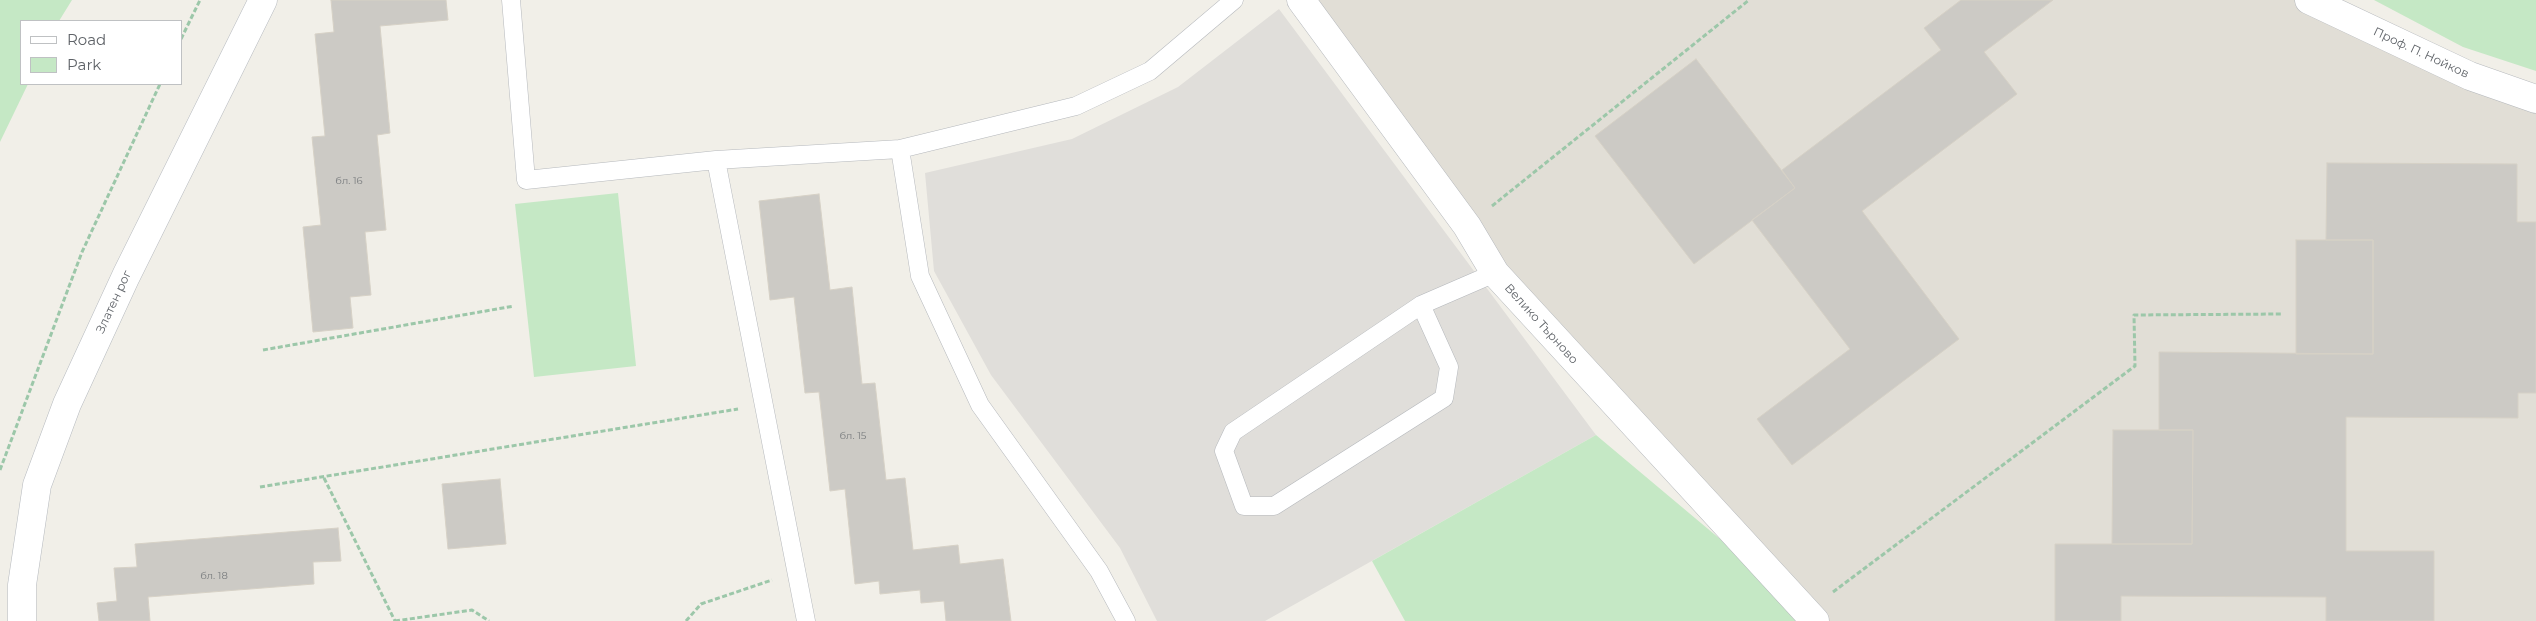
<!DOCTYPE html>
<meta charset="utf-8">
<style>
body{margin:0}
#map{position:relative;width:2536px;height:621px;overflow:hidden;background:#f1efe8;font-family:Montserrat,sans-serif}
canvas{display:block}
.legend{position:absolute;left:20px;top:20px;width:162px;height:65px;box-sizing:border-box;background:#fff;border:1px solid #bfc1c3;margin:0;padding:6px 9px;list-style:none;font-size:15px;color:#5f6368}
.legend li{display:flex;align-items:center;gap:10px;height:25px}
.legend b{width:25px;border:1px solid #bfc1c3}
</style>
<div id="map">
<canvas width="2536" height="621"></canvas>
<ul class="legend">
<li><b style="height:6px;background:#fff"></b>Road</li>
<li><b style="height:14px;background:#c5e8c5"></b>Park</li>
</ul>
</div>
<script>
const context = document.querySelector('canvas').getContext('2d');
context.lineJoin = 'round';
function fillPath(path, color) {
  context.fillStyle = color;
  context.fill(path, 'evenodd');
}
function shape(rows) {
  const path = new Path2D();
  for (const r of rows) {
    path.moveTo(r[0], r[1]);
    for (let i = 2; i < r.length; i += 2) path.lineTo(r[i], r[i + 1]);
  }
  return path;
}
function stroke(path, color, width, dash) {
  context.strokeStyle = color;
  context.lineWidth = width;
  context.lineCap = dash ? 'butt' : 'round';
  context.setLineDash(dash || []);
  context.stroke(path);
}
function drawText(font, color, halo, rows, align = 'center') {
  context.font = font + ' Montserrat,sans-serif';
  context.lineWidth = 4.5;
  context.setLineDash([]);
  context.textBaseline = 'middle';
  context.strokeStyle = halo;
  context.fillStyle = color;
  for (const [text, x, y, turn = 0] of rows) {
    context.save();
    context.translate(x, y);
    context.rotate((+turn || 0) * Math.PI / 180);
    context.textAlign = isNaN(turn) ? turn : align;
    if (halo) context.strokeText(text, 0, 0);
    context.fillText(text, 0, 0);
    context.restore();
  }
}
const industrial = shape([
 [1279,9,1596,435,1265,621,1157,621,1120,548,991,375,934,271,925,173,1072,139,1178,87]
]);
const education = shape([
 [1301,0,2295,0,2470,76,2536,99,2536,621,1815,621,1467,226]
]);
const green = shape([
 [0,0,72,0,59,21,21,21,21,84,28,84,0,142],
 [2374,0,2536,0,2536,71,2463,47],
 [618,193,636,366,534,377,515,204],
 [1596,435,1807,612,1815,621,1405,621,1372,561]
]);
const building = shape([
 [331,0,446,0,448,20,380,26,390,133,377,135,386,230,365,232,371,295,350,297,353,328,313,332,303,227,321,225,312,137,325,136,315,34,334,32,331,0],
 [1961,0,2053,0,1984,52,2017,94,1862,211,1959,339,1792,465,1757,419,1850,349,1752,220,1795,188,1782,170,1941,50,1924,28,1961,0],
 [1696,59,1795,188,1694,264,1595,136,1696,59],
 [2327,163,2517,164,2517,222,2536,222,2536,393,2518,393,2518,418,2346,417,2346,551,2434,551,2434,621,2326,621,2326,597,2121,596,2121,621,2055,621,2055,544,2192,544,2193,430,2159,430,2159,352,2373,354,2373,240,2326,240,2327,163],
 [819,194,830,290,852,287,862,384,875,383,886,480,905,478,913,550,958,545,960,564,1003,559,1011,621,946,621,944,601,921,603,920,590,880,594,879,581,855,584,845,489,830,491,819,392,805,393,794,297,770,300,759,201,819,194],
 [2296,240,2373,240,2373,354,2296,354,2296,240],
 [2113,430,2193,430,2192,544,2112,544,2113,430],
 [500,479,506,544,448,549,442,484,500,479],
 [338,528,341,561,313,562,314,584,148,597,150,621,99,621,97,603,117,601,114,568,137,567,135,544,338,528]
]);
const path = shape([
 [181,39,200,0],
 [1492,206,1749,0],
 [263,350,514,306],
 [0,470,82,252,160,84],
 [324,478,395,621],
 [260,487,738,409],
 [1833,592,2135,366,2134,315,2281,314],
 [395,621,472,610,489,621],
 [686,621,701,604,772,580]
]);
const lane = shape([
 [511,0,526,180,716,160,900,149,1076,106,1150,71,1234,0],
 [900,149,920,276,980,405,1099,571,1126,621],
 [716,160,806,621],
 [1421,305,1449,367,1444,398,1274,506,1244,506,1224,451,1233,432,1421,305,1495,273]
]);
const street = shape([
 [1301,0,1467,226,1495,273,1815,621],
 [2309,0,2470,76,2536,99]
]);
const secondary = shape([
 [22,621,22,585,37,485,67,404,126,276,263,0]
]);
const numberNames = [
 ["бл. 16",349,181],
 ["бл. 15",853,436],
 ["бл. 18",214,576]
];
const streetNames = [
 ["Проф. П. Нойков",2421,53,25],
 ["Златен рог",114,302,-65],
 ["Велико Търново",1541,324,48]
];
fillPath(industrial, '#e0deda');
fillPath(education, '#e1ded6');
fillPath(green, '#c5e8c5');
fillPath(building, '#cccac5');
stroke(building, '#d6d1c6', 1);
stroke(lane, '#b5b8bc', 19);
stroke(street, '#b5b8bc', 29);
stroke(secondary, '#b6babf', 29);
stroke(path, '#9cc7a9', 3, [5, 2.5]);
stroke(lane, '#fff', 18);
stroke(street, '#fff', 28);
stroke(secondary, '#fff', 28);
drawText('10px', '#7a7d7f', null, numberNames);
drawText('12px', '#5f6368', '#fff', streetNames);
</script>
